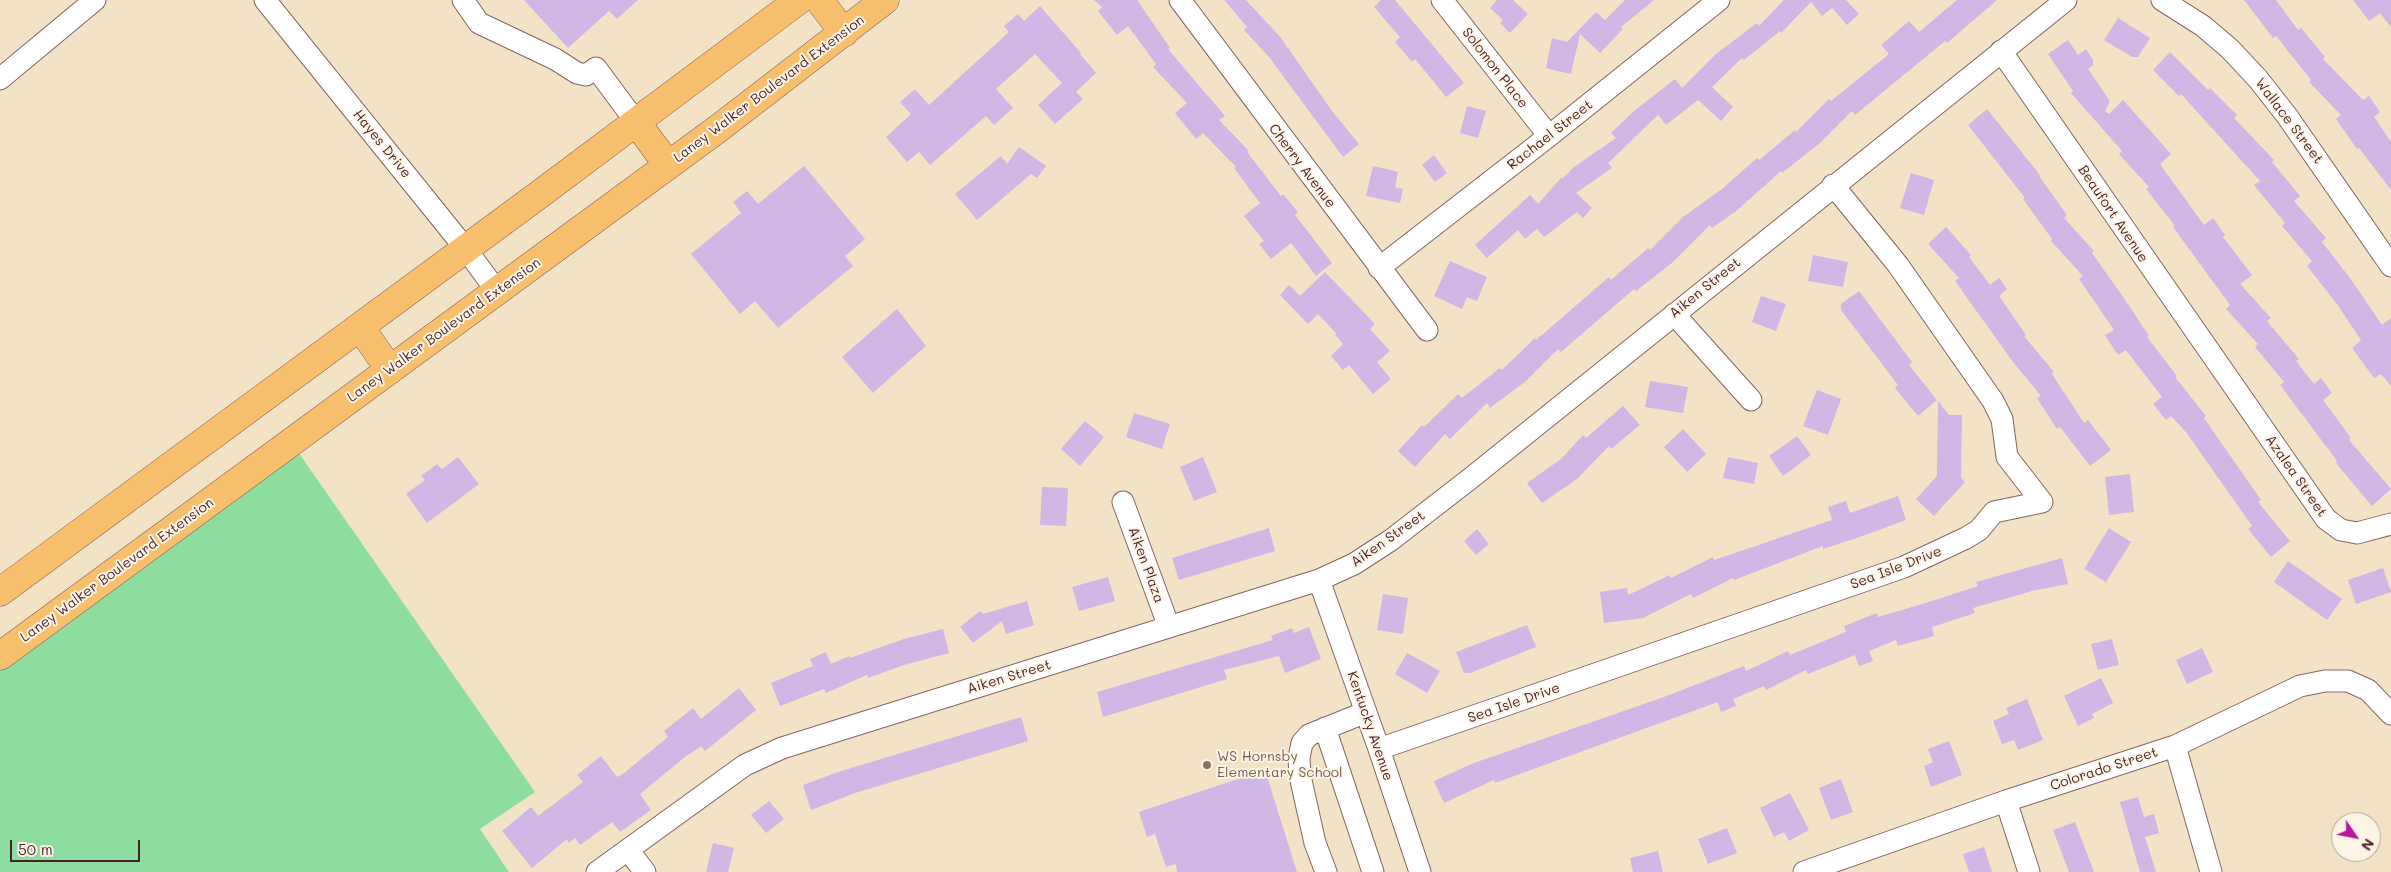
<!DOCTYPE html>
<style>
body{margin:0}
#map{position:relative;width:2391px;height:872px;overflow:hidden;background:#f2e3c6;font-family:Mali,sans-serif}
canvas{display:block}
.north{position:absolute;left:2331px;top:812px;width:50px;height:50px;box-sizing:border-box;background:#fcf5e5;border:1px solid #b59f9b;border-radius:50%;rotate:123deg;font-size:14px;font-weight:700;line-height:20px;text-align:center;color:#4a1f2b}
.north::after{content:'';display:block;margin:auto;width:18px;height:22px;background:#b5179e;clip-path:polygon(50% 0,100% 100%,50% 72%,0 100%)}
.scale{position:absolute;left:10px;top:840px;width:130px;height:22px;box-sizing:border-box;border:2px solid #4a1f2b;border-top:0;padding-left:6px;font-size:15px;line-height:18px;white-space:nowrap;color:#4a1f2b;-webkit-text-stroke:4px #fcf5e5;paint-order:stroke}
</style>
<div id="map">
<canvas width="2391" height="872"></canvas>
<div class="north">N</div>
<div class="scale">50 m</div>
</div>
<script>
const context = document.querySelector('canvas').getContext('2d');
context.lineJoin = 'round';
function fillPath(path, color) {
  context.fillStyle = color;
  context.fill(path, 'evenodd');
}
function shape(rows) {
  const path = new Path2D();
  for (const r of rows) {
    path.moveTo(r[0], r[1]);
    for (let i = 2; i < r.length; i += 2) path.lineTo(r[i], r[i + 1]);
  }
  return path;
}
function stroke(path, color, width, dash) {
  context.strokeStyle = color;
  context.lineWidth = width;
  context.lineCap = dash ? 'butt' : 'round';
  context.setLineDash(dash || []);
  context.stroke(path);
}
function drawText(font, color, halo, rows, align = 'center') {
  context.font = font + ' Mali,sans-serif';
  context.lineWidth = 4;
  context.setLineDash([]);
  context.textBaseline = 'middle';
  context.strokeStyle = halo;
  context.fillStyle = color;
  for (const [text, x, y, turn = 0] of rows) {
    context.save();
    context.translate(x, y);
    context.rotate((+turn || 0) * Math.PI / 180);
    context.textAlign = isNaN(turn) ? turn : align;
    if (halo) context.strokeText(text, 0, 0);
    context.fillText(text, 0, 0);
    context.restore();
  }
}
const green = shape([
 [296,449,535,792,480,829,509,872,0,872,0,666]
]);
const building = shape([
 [524,0,638,0,617,19,609,11,568,48],
 [1094,0,1137,0,1170,48,1168,49,1225,116,1219,120,1249,151,1247,152,1281,196,1283,194,1298,212,1295,215,1332,263,1316,276,1291,243,1271,259,1259,244,1264,241,1244,216,1260,203,1234,168,1236,167,1203,133,1196,139,1175,113,1187,103,1153,67,1156,64,1128,26,1117,35,1098,11,1102,7],
 [1224,0,1246,0,1281,38,1332,111,1359,144,1343,157,1269,57,1244,30,1247,27],
 [1381,0,1395,0,1464,83,1446,97,1415,59,1412,62,1395,42,1400,37,1374,7],
 [1497,0,1513,0,1528,14,1510,33,1500,23,1503,20,1490,8],
 [1625,0,1654,0,1621,27,1623,29,1600,53,1580,34,1571,74,1546,68,1552,38,1567,42,1596,12,1605,20],
 [1784,0,1846,0,1859,14,1847,25,1832,8,1822,16,1811,2,1781,33,1780,31,1744,60,1742,58,1712,87,1733,107,1721,121,1698,100,1666,125,1658,115,1608,163,1612,168,1576,193,1592,208,1583,218,1577,212,1544,237,1537,229,1525,239,1518,230,1487,258,1475,245,1530,195,1538,204,1561,178,1562,179,1574,167,1616,138,1611,133,1634,111,1675,79,1682,88,1716,54,1757,23,1759,26],
 [1957,0,1997,0,1947,43,1945,41,1855,115,1852,111,1820,143,1782,173,1781,171,1735,212,1712,228,1710,225,1673,262,1636,291,1634,289,1561,352,1558,349,1526,381,1490,408,1487,403,1450,439,1445,434,1415,467,1398,451,1422,425,1424,427,1458,394,1462,398,1500,368,1502,370,1535,338,1536,340,1609,277,1611,280,1648,248,1650,250,1683,217,1722,189,1757,158,1759,160,1795,130,1796,132,1829,99,1831,101,1889,54,1881,45,1909,21,1919,32],
 [2244,0,2276,0,2298,30,2301,28,2325,57,2323,59,2363,100,2369,96,2380,112,2374,117,2391,142,2391,190,2359,148,2357,149,2336,119,2341,115,2309,82,2311,80,2276,36,2273,38],
 [2353,0,2391,0,2391,27,2380,13,2369,21],
 [1040,6,1081,53,1080,54,1096,73,1076,92,1083,99,1055,124,1038,105,1062,83,1035,54,996,89,1013,108,994,125,986,116,930,165,919,152,907,162,886,137,911,114,900,102,915,89,929,105,1009,32,1004,26,1018,14,1024,21],
 [2118,18,2150,38,2138,57,2132,57,2104,40],
 [2068,40,2078,55,2086,49,2093,60,2093,65,2088,69,2110,101,2105,111,2109,114,2123,100,2171,154,2160,164,2204,225,2213,218,2225,235,2223,237,2252,275,2240,284,2271,318,2267,321,2299,359,2296,361,2314,384,2321,378,2332,393,2323,400,2351,438,2349,440,2391,489,2372,506,2336,463,2337,461,2280,385,2284,382,2255,347,2258,344,2226,309,2230,305,2173,227,2175,226,2146,189,2149,187,2119,154,2122,151,2071,93,2073,91,2048,54],
 [2170,52,2208,90,2210,88,2237,115,2234,118,2274,160,2272,162,2300,196,2294,201,2326,238,2322,242,2350,278,2382,325,2391,318,2391,386,2381,374,2374,378,2352,348,2361,340,2337,304,2307,266,2312,261,2282,226,2285,223,2254,185,2260,181,2181,94,2179,96,2153,70],
 [1467,106,1486,111,1478,138,1460,133],
 [1987,109,2040,175,2039,176,2067,215,2064,218,2094,251,2092,253,2128,304,2149,336,2147,337,2177,376,2175,377,2206,416,2204,418,2261,500,2258,502,2290,541,2271,557,2248,529,2252,526,2186,432,2171,416,2166,420,2153,404,2162,397,2126,350,2118,355,2105,335,2114,330,2079,279,2083,276,2051,241,2052,239,2023,199,2025,198,1968,125],
 [1019,147,1046,166,1037,178,1031,174,977,220,955,194,1001,156,1007,164],
 [1434,155,1447,173,1435,182,1422,165],
 [804,166,865,239,845,256,853,266,778,328,755,301,740,314,691,254,741,213,733,202,747,191,758,204],
 [1373,166,1398,172,1395,187,1403,189,1400,203,1366,196],
 [1911,173,1934,180,1924,215,1900,208],
 [1946,227,1971,255,1969,257,1990,285,1999,278,2007,289,1999,296,2026,335,2024,336,2054,372,2052,374,2084,423,2088,420,2111,450,2090,466,2060,427,2057,429,2037,398,2041,396,2013,362,1955,281,1959,278,1928,244],
 [1813,255,1848,262,1843,287,1808,281],
 [1450,261,1487,277,1477,301,1467,297,1462,309,1434,296],
 [1325,272,1375,324,1370,329,1390,351,1377,362,1391,379,1373,394,1349,365,1343,370,1331,356,1343,344,1335,335,1337,334,1318,314,1308,324,1280,295,1289,285,1300,296],
 [1859,291,1912,362,1909,365,1937,400,1918,416,1895,388,1898,385,1841,310,1841,304],
 [1761,296,1786,304,1776,331,1752,322],
 [897,309,926,346,873,393,842,357],
 [1650,381,1688,387,1683,413,1645,407],
 [1817,390,1841,399,1828,435,1803,426],
 [1938,401,1949,415,1962,415,1961,478,1965,482,1934,516,1916,499,1937,476],
 [1623,406,1640,425,1611,449,1609,446,1577,479,1542,503,1527,483,1561,459,1583,435,1586,438],
 [1134,413,1170,424,1162,449,1126,437],
 [1085,421,1104,437,1080,466,1061,449],
 [1683,429,1706,454,1687,472,1664,447],
 [1797,436,1811,455,1783,476,1769,456],
 [458,457,479,484,427,523,406,494,425,480,421,476,437,464,442,469],
 [1203,457,1217,492,1194,501,1180,467],
 [1728,457,1758,463,1754,484,1723,478],
 [2130,474,2134,512,2109,515,2105,477],
 [1042,487,1068,488,1066,526,1040,525],
 [1898,496,1906,520,1857,538,1823,549,1823,546,1734,580,1733,578,1693,598,1691,594,1643,618,1604,623,1600,592,1627,588,1628,595,1670,575,1671,578,1713,557,1714,560,1832,520,1828,507,1846,501,1850,513],
 [1269,528,1275,551,1179,580,1172,558],
 [2109,528,2131,542,2106,582,2084,569],
 [1477,529,1489,544,1476,555,1464,541],
 [2062,558,2068,584,2032,591,1973,608,1975,613,1932,627,1934,636,1898,646,1896,640,1869,651,1873,661,1859,666,1855,655,1808,674,1806,670,1766,690,1764,686,1733,699,1736,706,1721,712,1718,702,1495,783,1494,780,1444,803,1434,781,1474,763,1664,697,1744,666,1746,671,1788,651,1790,655,1846,632,1844,626,1877,613,1878,617,1929,602,1978,586,1976,582],
 [2288,561,2342,599,2327,620,2274,582],
 [2383,568,2391,592,2356,604,2348,580],
 [1108,577,1115,601,1079,611,1072,587],
 [1383,594,1408,598,1403,634,1377,630],
 [1027,601,1034,625,1006,634,1002,621,973,643,960,627,980,611,983,614],
 [1527,625,1536,647,1470,673,1464,673,1456,652],
 [1309,627,1321,659,1285,673,1279,656,1224,670,1227,679,1103,717,1097,692,1273,640,1271,636,1292,628,1294,633],
 [943,629,949,653,904,665,868,678,867,675,826,693,824,689,780,706,771,683,813,666,810,659,826,652,831,664,849,656,850,658,904,639],
 [2112,639,2119,665,2098,670,2091,644],
 [2202,648,2213,672,2187,684,2176,660],
 [1407,653,1440,671,1427,693,1395,674],
 [2101,678,2113,703,2092,714,2094,718,2078,726,2064,696],
 [739,688,756,710,705,751,701,746,685,757,640,794,651,810,620,832,612,822,580,845,575,838,569,843,567,839,532,868,502,831,531,807,538,816,583,782,577,775,601,756,617,777,624,773,668,737,664,731,693,708,701,719],
 [2027,699,2043,740,2018,750,2014,740,2002,744,1993,721,2009,714,2006,708],
 [1021,717,1028,741,855,793,811,810,803,785,838,772],
 [1949,741,1962,775,1931,787,1924,766,1933,762,1928,749],
 [1265,770,1297,872,1177,872,1176,864,1166,867,1155,834,1147,837,1139,812],
 [1841,779,1853,812,1831,820,1819,788],
 [1790,793,1809,830,1789,841,1784,832,1774,837,1760,808],
 [2138,797,2144,817,2154,814,2159,833,2145,837,2156,872,2140,872,2120,802],
 [769,801,784,819,766,833,751,815],
 [2075,822,2094,872,2069,872,2053,830],
 [1727,828,1737,853,1708,864,1698,839],
 [713,843,734,848,728,872,706,872],
 [1984,847,1992,872,1969,872,1963,854],
 [1658,851,1663,872,1633,872,1630,858]
]);
const minor = shape([
 [265,0,465,248,496,290],
 [463,0,479,23,555,59,577,73,586,75,596,68,636,122],
 [1180,0,1427,330],
 [1442,0,1549,136],
 [2162,0,2203,26,2230,49,2258,79,2287,116,2391,266],
 [2001,51,2326,519,2341,530,2357,533,2391,524],
 [0,79,95,0],
 [1379,268,1549,136,1719,0],
 [1674,314,1751,400],
 [1123,502,1169,627],
 [1319,580,1379,749,1420,872],
 [1325,728,1373,872],
 [2175,746,2211,872],
 [1379,749,1904,567,1966,538,1979,530,1994,512,2042,502,2007,457,2002,419,1993,401,1898,265,1833,185],
 [2006,801,2029,872],
 [628,850,645,872],
 [597,872,745,765,782,748,1319,580,1354,564,1391,540,1471,478,2066,0],
 [1326,872,1315,843,1300,776,1299,758,1302,743,1309,735,1366,712],
 [1804,872,2006,801,2175,746,2300,686,2325,681,2348,681,2368,690,2391,714]
]);
const major = shape([
 [819,0,844,33],
 [636,122,668,165],
 [360,327,390,370],
 [0,592,540,194,799,0],
 [0,656,719,128,885,0]
]);
const markers = [
 [1207,765,5,"#8d6e63"]
];
const streetNames = [
 ["Solomon Place",1495,68,52],
 ["Laney Walker Boulevard Extension",769,89,-37],
 ["Wallace Street",2289,121,53],
 ["Rachael Street",1550,135,-38],
 ["Hayes Drive",382,144,51],
 ["Cherry Avenue",1302,166,53],
 ["Beaufort Avenue",2113,214,56],
 ["Aiken Street",1705,288,-39],
 ["Laney Walker Boulevard Extension",444,330,-36],
 ["Azalea Street",2296,476,55],
 ["Aiken Street",1388,539,-35],
 ["Aiken Plaza",1146,565,70],
 ["Sea Isle Drive",1896,568,-21],
 ["Laney Walker Boulevard Extension",117,570,-36],
 ["Aiken Street",1009,677,-17],
 ["Sea Isle Drive",1514,703,-19],
 ["Kentucky Avenue",1370,726,71],
 ["Colorado Street",2104,769,-18]
];
const educationNames = [
 ["WS Hornsby",1217,757],
 ["Elementary School",1217,773]
];
fillPath(green, '#8dde9e');
fillPath(building, '#cfb7e6');
stroke(minor, '#856461', 23);
stroke(major, '#856461', 29);
stroke(minor, '#fff', 21);
stroke(major, '#f8bf6c', 28);
for (const [x, y, r, color] of markers) {
  const dot = new Path2D();
  dot.arc(x, y, r, 0, 2 * Math.PI);
  context.fillStyle = color;
  context.fill(dot);
  stroke(dot, '#fcf5e5', 2);
}
drawText('14px', '#4a1f2b', '#fcf5e5', streetNames);
drawText('14px', '#785e54', '#fcf5e5', educationNames, 'left');
</script>
